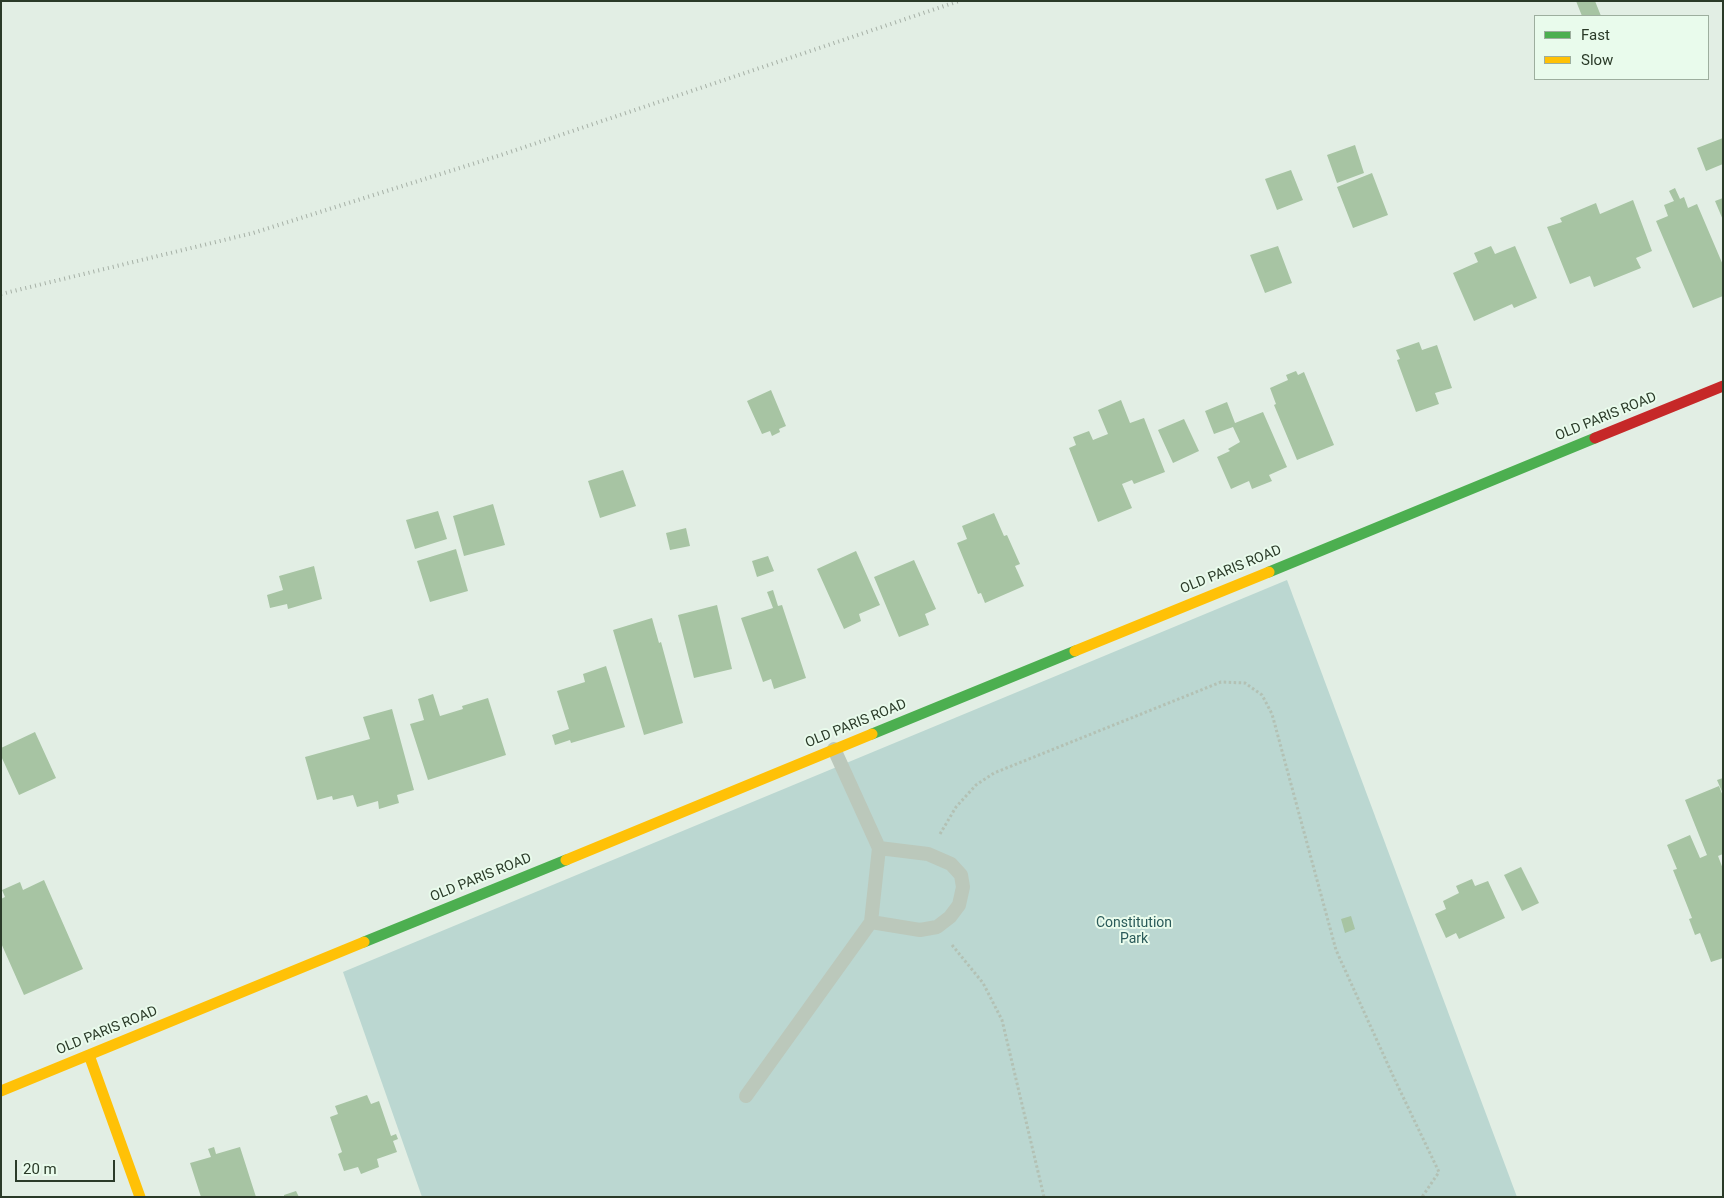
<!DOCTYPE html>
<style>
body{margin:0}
#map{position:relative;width:1724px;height:1198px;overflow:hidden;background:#e2eee4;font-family:Roboto,sans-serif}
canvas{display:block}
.frame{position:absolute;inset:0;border:2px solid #2a3a28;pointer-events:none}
.legend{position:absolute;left:1534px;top:15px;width:175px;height:65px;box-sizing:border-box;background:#e9fbec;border:1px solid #9dae9e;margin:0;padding:6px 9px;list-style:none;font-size:15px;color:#2a3a28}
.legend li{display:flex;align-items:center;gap:10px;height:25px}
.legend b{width:25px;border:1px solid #9dae9e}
.scale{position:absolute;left:15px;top:1160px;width:100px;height:22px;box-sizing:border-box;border:2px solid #2a3a28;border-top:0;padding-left:6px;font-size:15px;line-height:18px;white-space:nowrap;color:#2a3a28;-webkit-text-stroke:4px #e9fbec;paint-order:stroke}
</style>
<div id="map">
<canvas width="1724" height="1198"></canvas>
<div class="frame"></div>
<ul class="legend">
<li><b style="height:6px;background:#4caf50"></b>Fast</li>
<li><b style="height:6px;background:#ffc107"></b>Slow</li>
</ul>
<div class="scale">20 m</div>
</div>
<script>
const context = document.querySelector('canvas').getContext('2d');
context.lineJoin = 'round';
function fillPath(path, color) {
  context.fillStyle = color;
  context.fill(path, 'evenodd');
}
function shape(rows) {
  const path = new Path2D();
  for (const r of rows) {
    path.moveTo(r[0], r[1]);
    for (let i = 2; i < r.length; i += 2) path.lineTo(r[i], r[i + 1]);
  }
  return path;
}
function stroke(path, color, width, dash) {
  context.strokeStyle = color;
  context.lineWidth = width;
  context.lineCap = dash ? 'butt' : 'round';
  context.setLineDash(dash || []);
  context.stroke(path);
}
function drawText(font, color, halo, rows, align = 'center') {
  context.font = font + ' Roboto,sans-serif';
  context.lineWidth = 4;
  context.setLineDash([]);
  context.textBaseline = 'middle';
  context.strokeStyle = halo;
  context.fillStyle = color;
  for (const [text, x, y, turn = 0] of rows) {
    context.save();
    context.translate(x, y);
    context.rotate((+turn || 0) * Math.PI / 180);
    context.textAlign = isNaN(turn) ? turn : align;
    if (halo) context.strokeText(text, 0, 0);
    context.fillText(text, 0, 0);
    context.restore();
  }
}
const green = shape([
 [1287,580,1517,1197,422,1197,343,972]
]);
const building = shape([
 [1576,1,1595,1,1601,16,1582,16],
 [1723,138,1723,164,1706,171,1697,148],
 [1355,145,1364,173,1337,183,1327,155],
 [1291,170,1303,200,1277,210,1265,179],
 [1372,173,1388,215,1353,228,1337,187],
 [1675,188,1680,199,1684,197,1688,208,1697,204,1723,265,1723,296,1693,308,1656,221,1668,216,1664,205,1674,201,1669,191],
 [1723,198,1723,220,1715,201],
 [1633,200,1652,251,1636,258,1641,268,1594,287,1590,276,1570,284,1547,227,1562,222,1560,218,1596,203,1600,214],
 [1278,246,1292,283,1265,293,1250,255],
 [1491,246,1495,254,1515,246,1537,298,1514,308,1512,304,1474,321,1453,273,1478,262,1474,253],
 [1419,342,1422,350,1437,345,1452,388,1435,393,1439,404,1416,412,1397,360,1400,359,1396,350],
 [1296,371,1298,375,1304,372,1334,445,1297,460,1274,405,1276,404,1270,388,1288,380,1286,375],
 [771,390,786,426,779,429,780,432,772,436,770,431,762,434,747,401],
 [1121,400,1130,423,1144,418,1165,472,1134,484,1132,480,1122,484,1132,508,1098,522,1069,448,1076,445,1073,437,1089,431,1093,440,1108,434,1098,410],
 [1227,402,1235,423,1263,412,1287,467,1269,475,1272,481,1252,489,1249,481,1231,489,1217,457,1230,451,1228,449,1240,442,1233,427,1214,434,1205,411],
 [1184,419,1199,451,1173,463,1158,430],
 [623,470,636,506,600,518,588,481],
 [493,504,505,545,464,556,453,516],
 [438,511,447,539,415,549,406,520],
 [994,513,1004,536,1007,535,1020,564,1015,566,1024,586,985,603,981,593,978,594,957,543,967,539,962,526],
 [686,528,690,546,670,550,666,533],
 [456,549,468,591,430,602,417,561],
 [856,551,880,605,859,614,861,621,844,629,817,569],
 [768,556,774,571,757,577,752,561],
 [914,560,936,609,925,614,929,625,899,637,874,577],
 [314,566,322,599,288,609,287,604,270,608,267,595,283,590,279,576],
 [773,590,778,606,782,605,806,678,774,689,771,679,763,682,741,618,773,608,767,592],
 [717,605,732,669,694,678,678,615],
 [652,618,659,643,661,642,683,723,644,735,613,630],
 [606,666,625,727,571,743,570,740,555,745,552,735,569,729,557,691,585,682,583,674],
 [433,694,440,716,463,709,462,706,488,698,506,755,428,780,410,724,424,720,418,699],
 [392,709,414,790,397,795,399,803,379,809,378,801,357,807,353,795,333,800,332,796,317,800,305,757,370,739,363,717],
 [35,732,56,778,19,795,1,756,1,748],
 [1723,778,1723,794,1717,780],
 [1719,786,1723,796,1723,854,1718,856,1723,869,1723,958,1711,962,1700,933,1695,935,1689,919,1692,918,1673,870,1677,869,1667,845,1690,835,1700,858,1707,855,1685,800],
 [1521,867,1539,903,1522,911,1504,875],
 [1472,879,1475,886,1488,881,1505,918,1459,939,1456,933,1446,938,1435,914,1446,909,1443,901,1459,893,1456,886],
 [44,880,83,969,24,995,1,943,1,899,5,897,2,890,20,882,23,890],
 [1351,916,1355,929,1345,933,1341,919],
 [367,1095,371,1104,379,1101,391,1136,396,1134,398,1139,393,1141,397,1152,377,1159,379,1167,361,1174,358,1167,344,1171,338,1154,342,1152,330,1117,338,1114,335,1106],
 [214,1147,216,1154,240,1147,256,1197,201,1197,190,1163,211,1157,208,1149],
 [296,1191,299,1197,284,1197,284,1195]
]);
const path = shape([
 [940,834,956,807,976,785,994,773,1221,682,1245,683,1262,695,1272,714,1336,950,1394,1078,1439,1172,1422,1197],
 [952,945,983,983,1002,1020,1044,1197]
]);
const lane = shape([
 [871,922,920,930,937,927,950,917,959,905,963,887,961,875,951,864,928,854,879,848],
 [746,1096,871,922,879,848,834,749]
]);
const fast = shape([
 [1269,572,1595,438],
 [872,734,1075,651],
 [364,942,566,860]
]);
const slow = shape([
 [1075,651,1269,572],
 [566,860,872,734],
 [89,1055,140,1197],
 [1,1091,364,942]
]);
const jam = shape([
 [1595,438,1723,386]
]);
const rail = shape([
 [1,294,253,233,501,155,959,1]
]);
const streetNames = [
 ["OLD PARIS ROAD",1606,417,-22],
 ["OLD PARIS ROAD",1231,570,-22],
 ["OLD PARIS ROAD",856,724,-22],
 ["OLD PARIS ROAD",481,878,-22],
 ["OLD PARIS ROAD",107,1031,-22]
];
const parkNames = [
 ["Constitution",1134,923],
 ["Park",1134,939]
];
fillPath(green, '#bbd7d1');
fillPath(building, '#a7c4a3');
stroke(path, '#b3c1b4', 3, [2.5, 2.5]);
stroke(lane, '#bbc8bb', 14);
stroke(fast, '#4caf50', 11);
stroke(slow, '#ffc107', 11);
stroke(jam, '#c62828', 11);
stroke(rail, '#a6b0a6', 4, [1, 4]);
drawText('14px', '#2a3a28', '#e9fbec', streetNames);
drawText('14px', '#2a5a59', '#e9fbec', parkNames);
</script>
